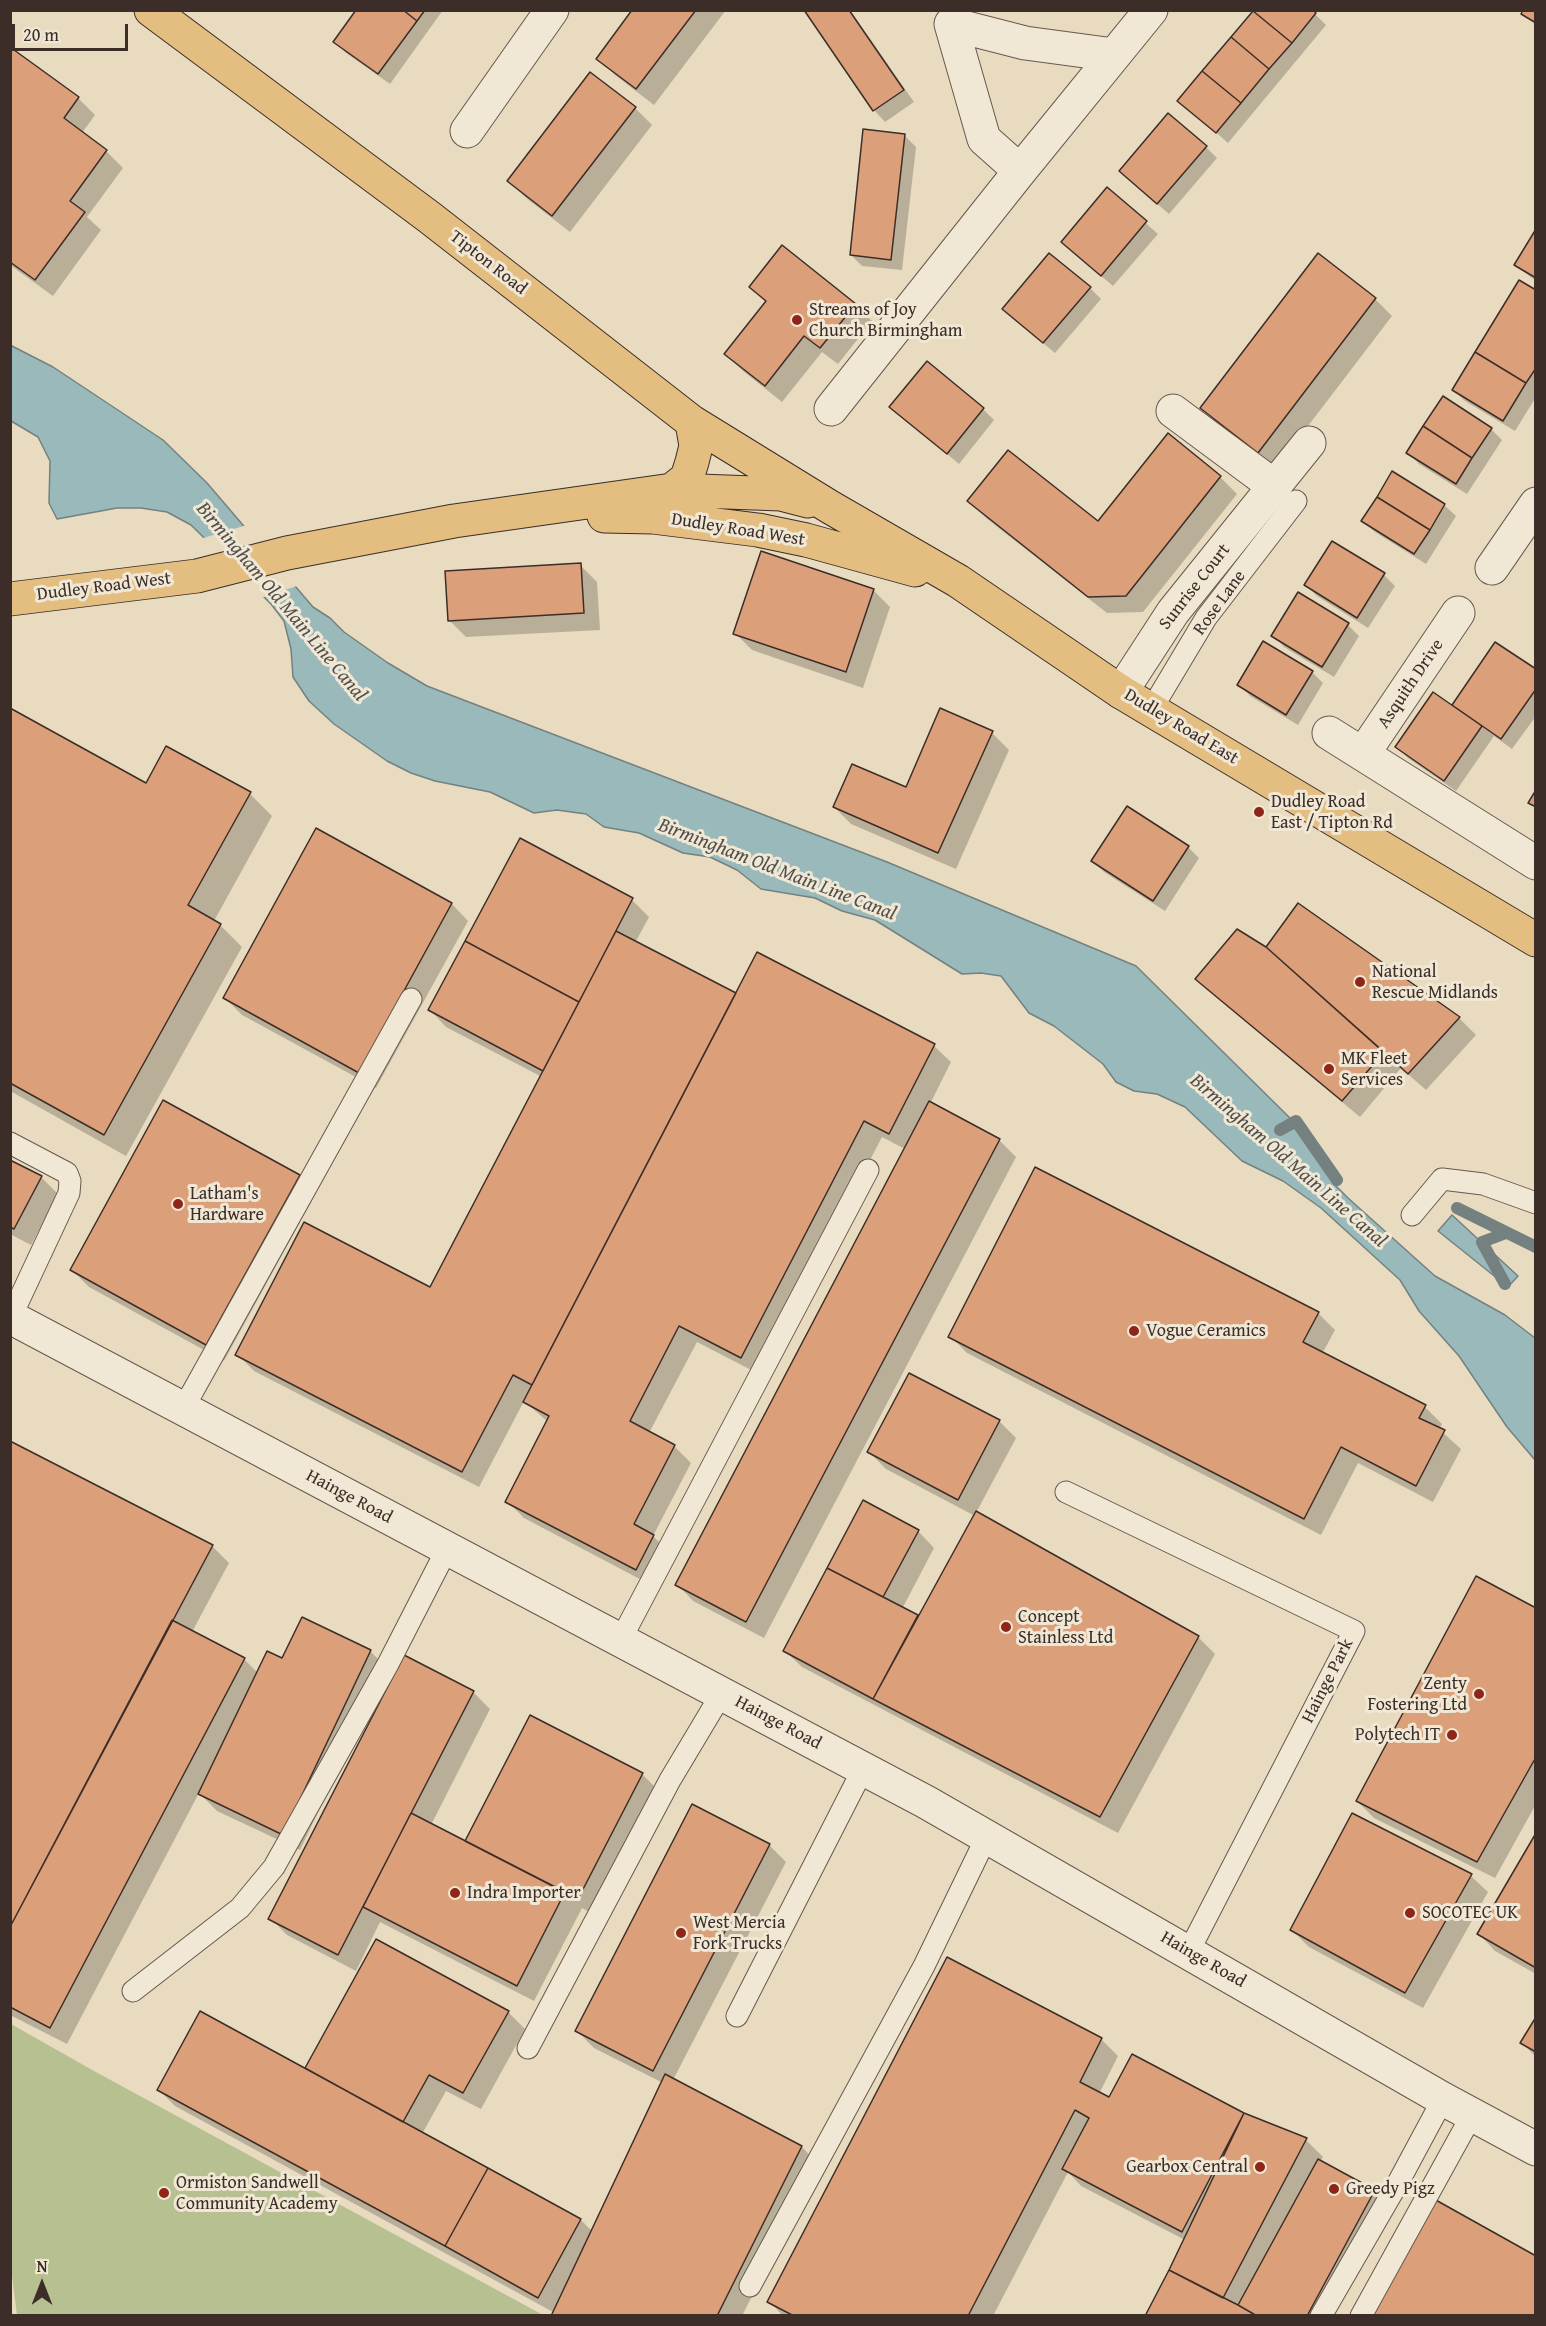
<!DOCTYPE html>
<style>
body{margin:0}
#map{position:relative;width:1546px;height:2326px;overflow:hidden;background:#e8dbbf;font-family:"Gentium Book Plus",serif}
canvas{display:block}
.frame{position:absolute;inset:0;border:12px solid #3c2d28;pointer-events:none}
.north{position:absolute;left:12px;top:2254px;width:60px;height:60px;-webkit-text-stroke:4px #f0e8d5;paint-order:stroke;rotate:0deg;font-size:16px;font-weight:700;line-height:24px;text-align:center;color:#3c2d28}
.north::after{content:'';display:block;margin:auto;width:21px;height:27px;background:#3c2d28;clip-path:polygon(50% 0,100% 100%,50% 72%,0 100%)}
.scale{position:absolute;left:12px;top:24px;width:116px;height:27px;box-sizing:border-box;border:3px solid #3c2d28;border-top:0;padding-left:8px;font-size:18px;line-height:21px;white-space:nowrap;color:#3c2d28;-webkit-text-stroke:4px #f0e8d5;paint-order:stroke}
</style>
<div id="map">
<canvas width="1546" height="2326"></canvas>
<div class="frame"></div>
<div class="north">N</div>
<div class="scale">20 m</div>
</div>
<script>
const context = document.querySelector('canvas').getContext('2d');
context.lineJoin = 'round';
function fillPath(path, color) {
  context.fillStyle = color;
  context.fill(path, 'evenodd');
}
function shape(rows) {
  const path = new Path2D();
  for (const r of rows) {
    path.moveTo(r[0], r[1]);
    for (let i = 2; i < r.length; i += 2) path.lineTo(r[i], r[i + 1]);
  }
  return path;
}
function stroke(path, color, width, dash) {
  context.strokeStyle = color;
  context.lineWidth = width;
  context.lineCap = dash ? 'butt' : 'round';
  context.setLineDash(dash || []);
  context.stroke(path);
}
function drawText(font, color, halo, rows, align = 'center') {
  context.font = font + ' "Gentium Book Plus",serif';
  context.lineWidth = 6;
  context.setLineDash([]);
  context.textBaseline = 'middle';
  context.strokeStyle = halo;
  context.fillStyle = color;
  for (const [text, x, y, turn = 0] of rows) {
    context.save();
    context.translate(x, y);
    context.rotate((+turn || 0) * Math.PI / 180);
    context.textAlign = isNaN(turn) ? turn : align;
    if (halo) context.strokeText(text, 0, 0);
    context.fillText(text, 0, 0);
    context.restore();
  }
}
const green = shape([
 [11,2024,94,2071,543,2315,17,2315,10,2260]
]);
const water = shape([
 [10,345,53,367,163,440,207,483,313,607,330,618,344,632,388,663,427,686,887,862,1136,966,1291,1119,1336,1186,1348,1198,1435,1276,1505,1315,1535,1338,1535,1460,1507,1427,1459,1356,1419,1311,1400,1280,1321,1208,1283,1181,1242,1161,1185,1107,1157,1094,1134,1091,1116,1082,1103,1064,1054,1026,1029,1013,1001,976,981,973,962,974,875,920,842,911,815,898,761,889,737,870,710,857,683,853,639,833,604,827,586,814,557,810,534,813,490,792,435,781,411,773,387,761,334,724,309,701,293,677,291,649,284,621,271,604,191,525,167,512,141,508,117,508,57,519,49,503,50,461,38,437,11,421,10,345],
 [1452,1215,1518,1276,1508,1287,1438,1231,1452,1215]
]);
const pier = shape([
 [247,525,297,586,261,598,200,539]
]);
const shadow = shape([
 [358,10,443,10,390,84,346,53,335,42],
 [634,10,726,10,654,105,615,75,598,59],
 [806,10,850,10,914,102,885,122,874,110],
 [1255,10,1311,10,1326,25,1228,143,1179,100],
 [10,49,78,98,95,115,82,133,106,151,123,168,87,217,101,230,53,296,10,265],
 [635,108,652,125,570,232,526,198,509,181],
 [904,135,916,147,902,270,862,266,851,255],
 [1206,147,1217,158,1169,214,1132,182],
 [1107,189,1158,234,1113,286,1074,253],
 [1536,232,1536,281,1515,265],
 [1318,256,1375,299,1392,316,1276,468,1218,425,1202,408],
 [751,287,855,305,872,321,838,364,822,352,782,402,743,371,726,354,767,303],
 [1090,288,1101,299,1055,353,1015,320],
 [1536,291,1536,397,1515,431,1465,401,1453,390],
 [891,407,983,409,994,420,959,464],
 [1491,429,1502,440,1467,494,1419,464,1408,452],
 [1393,473,1444,505,1456,516,1426,564,1375,532,1363,521],
 [1220,477,1237,494,1143,612,1107,613,986,518,969,501,1098,523],
 [580,565,597,582,600,630,466,637,449,620],
 [1384,575,1395,586,1368,628,1317,596,1306,585],
 [873,590,890,607,863,688,752,650,735,633],
 [1348,625,1359,636,1334,677,1284,647,1273,635],
 [1496,644,1536,671,1536,716,1512,749,1494,736,1456,791,1408,758,1397,747,1452,707],
 [1312,672,1323,683,1298,725,1250,696,1239,684],
 [10,710,146,785,250,794,272,816,214,921,220,925,242,947,126,1156,12,1092,10,1094],
 [992,733,1009,750,956,869,851,824,834,807,907,789],
 [317,830,452,904,468,921,376,1088,242,1015,225,998],
 [520,840,632,900,649,917,635,943,736,995,757,954,934,1046,951,1062,930,1104,999,1140,1016,1157,764,1638,693,1601,677,1584,905,1149,882,1137,759,1374,697,1342,649,1433,674,1446,691,1463,653,1536,670,1553,653,1586,524,1518,507,1501,548,1422,524,1401,479,1487,254,1371,237,1354,431,1289,542,1077,446,1027,430,1010],
 [1188,847,1199,858,1165,911,1104,872,1093,861],
 [1298,905,1459,1018,1476,1035,1426,1090,1401,1068,1360,1117,1214,995,1197,979,1266,949],
 [10,1162,41,1177,58,1194,31,1245,10,1234],
 [299,1176,316,1193,224,1361,89,1287,72,1270],
 [1318,1313,1335,1330,1322,1354,1425,1407,1442,1424,1439,1429,1461,1449,1433,1502,1358,1463,1321,1535,967,1353,950,1336],
 [999,1421,1016,1438,976,1513,1198,1637,1215,1654,1118,1833,802,1667,785,1651,918,1531,934,1548,902,1609,918,1617,975,1516,886,1469,869,1452],
 [10,1443,212,1546,229,1563,192,1632,244,1659,258,1673,283,1660,303,1619,370,1651,387,1668,300,1850,217,1811,199,1793,67,2044,10,2015],
 [1536,1609,1536,1804,1495,1878,1374,1818,1357,1801],
 [473,1692,490,1709,431,1825,466,1843,642,1774,659,1791,595,1915,582,1908,534,2001,380,1922,356,1971,287,1935,270,1918],
 [1353,1815,1471,1876,1488,1892,1423,2008,1309,1947,1292,1930],
 [1536,1836,1536,1974,1495,1951,1479,1934],
 [769,1845,786,1862,673,2080,802,2147,818,2164,742,2316,553,2316,553,2312,175,2106,158,2089,306,2070,377,1941,508,2012,525,2029,481,2109,446,2091,422,2134,581,2220,592,2231,663,2083,594,2048,577,2031],
 [1536,2020,1536,2057,1522,2043],
 [1101,2039,1118,2056,1099,2094,1110,2099,1132,2056,1243,2114,1306,2140,1323,2157,1320,2162,1374,2192,1391,2209,1334,2316,1147,2316,1185,2240,1081,2186,1068,2172,993,2316,783,2316,769,2301]
]);
const stream = shape([
 [1280,1130,1296,1121,1337,1180],
 [1457,1208,1536,1247],
 [1505,1284,1482,1242,1506,1233]
]);
const building = shape([
 [356,10,403,10,417,21,378,74,333,42,356,10],
 [403,10,425,10,417,21,403,10],
 [632,10,696,10,636,89,596,59,632,10],
 [804,10,849,10,904,90,873,111,804,10],
 [1313,10,1316,13,1292,43,1253,11,1313,10],
 [1523,10,1536,10,1536,23,1521,14,1523,10],
 [1253,11,1292,43,1269,69,1231,37,1253,11],
 [1231,37,1269,69,1241,103,1202,71,1231,37],
 [10,47,79,97,64,118,107,150,70,201,85,212,35,280,10,262,10,47],
 [1202,71,1241,103,1216,133,1177,101,1202,71],
 [590,72,636,107,552,216,507,181,590,72],
 [1168,113,1207,146,1157,204,1119,171,1168,113],
 [863,129,905,134,891,260,850,255,863,129],
 [1107,187,1147,221,1101,276,1061,242,1107,187],
 [1536,229,1536,278,1514,265,1536,229],
 [782,245,856,304,820,348,804,336,765,386,724,354,766,301,749,287,782,245],
 [1049,253,1091,287,1043,343,1002,309,1049,253],
 [1318,253,1376,298,1258,453,1200,408,1318,253],
 [1519,280,1536,290,1536,368,1526,383,1475,352,1519,280],
 [1475,352,1526,383,1503,421,1452,390,1475,352],
 [927,361,984,408,947,454,889,407,927,361],
 [1443,396,1492,428,1472,458,1423,426,1443,396],
 [1423,426,1472,458,1456,484,1406,453,1423,426],
 [1168,433,1221,476,1126,596,1088,597,967,501,1008,450,1098,521,1168,433],
 [1392,471,1445,504,1430,530,1377,497,1392,471],
 [1377,497,1430,530,1414,554,1361,521,1377,497],
 [1332,541,1385,573,1357,618,1304,585,1332,541],
 [761,551,874,589,846,672,733,634,761,551],
 [581,563,584,613,448,621,445,571,581,563],
 [1298,592,1349,623,1322,667,1271,636,1298,592],
 [1263,641,1313,671,1286,715,1237,685,1263,641],
 [1495,642,1536,669,1536,689,1501,739,1452,705,1495,642],
 [1433,692,1482,726,1444,781,1395,747,1433,692],
 [10,708,146,783,166,746,251,792,188,905,221,924,104,1135,10,1083,10,708],
 [940,708,993,731,938,853,833,807,852,764,906,787,940,708],
 [1536,790,1536,807,1528,803,1536,790],
 [1127,806,1189,846,1153,901,1091,861,1127,806],
 [316,828,452,903,359,1073,223,998,316,828],
 [520,838,633,898,579,1002,465,941,520,838],
 [1298,903,1460,1017,1408,1074,1266,947,1298,903],
 [1237,929,1266,947,1384,1052,1342,1101,1195,979,1237,929],
 [616,931,736,993,532,1385,513,1375,462,1472,235,1355,304,1222,430,1287,616,931],
 [465,941,579,1002,543,1071,428,1010,465,941],
 [757,952,935,1044,889,1134,864,1121,741,1358,679,1326,630,1421,675,1445,634,1524,654,1535,636,1570,505,1502,549,1416,523,1402,757,952],
 [163,1100,300,1175,206,1345,70,1270,163,1100],
 [929,1101,1000,1139,746,1622,675,1585,929,1101],
 [10,1160,42,1176,14,1229,10,1227,10,1160],
 [1035,1167,1319,1312,1303,1342,1426,1405,1419,1418,1445,1430,1416,1486,1341,1447,1304,1519,948,1337,1035,1167],
 [909,1373,1000,1420,958,1500,867,1452,909,1373],
 [10,1441,213,1545,10,1927,10,1441],
 [863,1500,919,1530,883,1597,827,1568,863,1500],
 [976,1511,1199,1636,1100,1817,873,1699,976,1511],
 [827,1568,918,1615,873,1699,783,1651,827,1568],
 [1476,1576,1536,1608,1536,1757,1477,1862,1356,1801,1476,1576],
 [302,1617,371,1650,283,1835,198,1794,267,1651,282,1658,302,1617],
 [172,1620,245,1658,50,2028,10,2007,10,1927,172,1620],
 [404,1655,474,1691,338,1955,268,1919,404,1655],
 [530,1715,643,1773,578,1899,465,1841,530,1715],
 [692,1804,770,1844,653,2071,575,2031,692,1804],
 [411,1813,565,1892,517,1986,363,1907,411,1813],
 [1352,1813,1472,1874,1405,1993,1290,1930,1352,1813],
 [1536,1833,1536,1968,1477,1934,1536,1833],
 [376,1939,509,2011,463,2093,429,2075,403,2122,305,2068,376,1939],
 [947,1957,1102,2038,1080,2082,1109,2097,1132,2054,1244,2113,1182,2232,1062,2169,1089,2118,1075,2110,968,2316,794,2316,767,2302,947,1957],
 [200,2011,488,2168,445,2246,157,2090,200,2011],
 [1536,2017,1536,2052,1520,2043,1536,2017],
 [665,2074,802,2146,717,2316,551,2316,665,2074],
 [1244,2113,1307,2138,1223,2298,1169,2270,1244,2113],
 [1318,2159,1375,2190,1307,2316,1257,2316,1238,2305,1318,2159],
 [488,2168,581,2219,538,2298,445,2246,488,2168],
 [1434,2199,1536,2256,1536,2316,1372,2316,1434,2199],
 [1169,2270,1238,2305,1257,2316,1145,2316,1169,2270]
]);
const service = shape([
 [1151,710,1206,618,1296,501],
 [10,1143,67,1173,70,1181,69,1193,11,1317],
 [1412,1215,1442,1179,1483,1184,1536,1203],
 [183,1409,411,999],
 [1066,1492,1354,1631,1189,1951],
 [620,1641,868,1170],
 [133,1991,240,1908,274,1867,388,1664,447,1549],
 [737,2016,863,1769],
 [528,2048,670,1780,722,1693],
 [750,2286,924,1966,987,1836],
 [1321,2316,1399,2181,1443,2099],
 [1361,2316,1473,2113]
]);
const minor = shape([
 [467,131,552,10],
 [1020,171,984,139,951,24,1025,43,1114,55],
 [831,409,1020,171,1151,10],
 [1173,411,1274,486],
 [1492,568,1536,504],
 [1121,692,1173,612,1309,443],
 [1329,733,1536,863],
 [1363,754,1458,613],
 [10,1317,926,1802,1443,2099,1536,2149]
]);
const primary = shape([
 [151,10,429,217,692,422,830,507,958,581,1121,692,1536,940],
 [672,490,687,478,692,462,696,446,692,422],
 [604,516,653,517,758,530,806,540,915,570],
 [10,599,197,576,287,553,454,521,672,490,781,494,808,501]
]);
const markers = [
 [797,320,6,"#8f2418"],
 [1259,812,6,"#8f2418"],
 [1360,982,6,"#8f2418"],
 [1329,1069,6,"#8f2418"],
 [178,1204,6,"#8f2418"],
 [1134,1331,6,"#8f2418"],
 [1006,1627,6,"#8f2418"],
 [1479,1694,6,"#8f2418"],
 [1452,1735,6,"#8f2418"],
 [455,1893,6,"#8f2418"],
 [1410,1913,6,"#8f2418"],
 [681,1933,6,"#8f2418"],
 [1260,2167,6,"#8f2418"],
 [1334,2189,6,"#8f2418"],
 [164,2193,6,"#8f2418"]
];
const streetNames = [
 ["Tipton Road",488,263,38],
 ["Dudley Road West",738,530,9],
 ["Dudley Road West",104,587,-7],
 ["Sunrise Court",1195,587,-52],
 ["Rose Lane",1220,603,-54],
 ["Asquith Drive",1411,684,-56],
 ["Dudley Road East",1181,727,31],
 ["Hainge Road",349,1497,28],
 ["Hainge Park",1328,1681,-63],
 ["Hainge Road",778,1723,28],
 ["Hainge Road",1203,1960,30]
];
const poiNames = [
 ["Streams of Joy",809,310],
 ["Church Birmingham",809,331],
 ["Dudley Road",1271,802],
 ["East / Tipton Rd",1271,823],
 ["National",1372,972],
 ["Rescue Midlands",1372,993],
 ["MK Fleet",1341,1059],
 ["Services",1341,1080],
 ["Latham's",190,1194],
 ["Hardware",190,1215],
 ["Vogue Ceramics",1146,1331],
 ["Concept",1018,1617],
 ["Stainless Ltd",1018,1638],
 ["Zenty",1467,1684,"right"],
 ["Fostering Ltd",1467,1705,"right"],
 ["Polytech IT",1440,1735,"right"],
 ["Indra Importer",467,1893],
 ["SOCOTEC UK",1422,1913],
 ["West Mercia",693,1923],
 ["Fork Trucks",693,1944],
 ["Gearbox Central",1248,2167,"right"],
 ["Ormiston Sandwell",176,2183],
 ["Community Academy",176,2204],
 ["Greedy Pigz",1346,2189]
];
const waterNames = [
 ["Birmingham Old Main Line Canal",281,602,50],
 ["Birmingham Old Main Line Canal",777,870,21],
 ["Birmingham Old Main Line Canal",1288,1161,41]
];
fillPath(green, '#b7c091');
fillPath(water, '#99b9ba');
stroke(water, '#748180', 1.5);
fillPath(pier, '#e8dbbf');
fillPath(shadow, '#0003');
stroke(stream, '#748180', 12);
fillPath(building, '#db9f7a');
stroke(building, '#3c2d28', 1.5);
stroke(service, '#67584e', 23);
stroke(minor, '#67584e', 35);
stroke(primary, '#3c2d28', 35);
stroke(service, '#f0e8d5', 21);
stroke(minor, '#f0e8d5', 33);
stroke(primary, '#e4be80', 33);
for (const [x, y, r, color] of markers) {
  const dot = new Path2D();
  dot.arc(x, y, r, 0, 2 * Math.PI);
  context.fillStyle = color;
  context.fill(dot);
  stroke(dot, '#f0e8d5', 2);
}
drawText('18px', '#3c2d28', '#f0e8d5', streetNames);
drawText('18px', '#3c2d28', '#f0e8d5', poiNames, 'left');
drawText('italic 20px', '#53504c', '#f0e8d5', waterNames);
</script>
